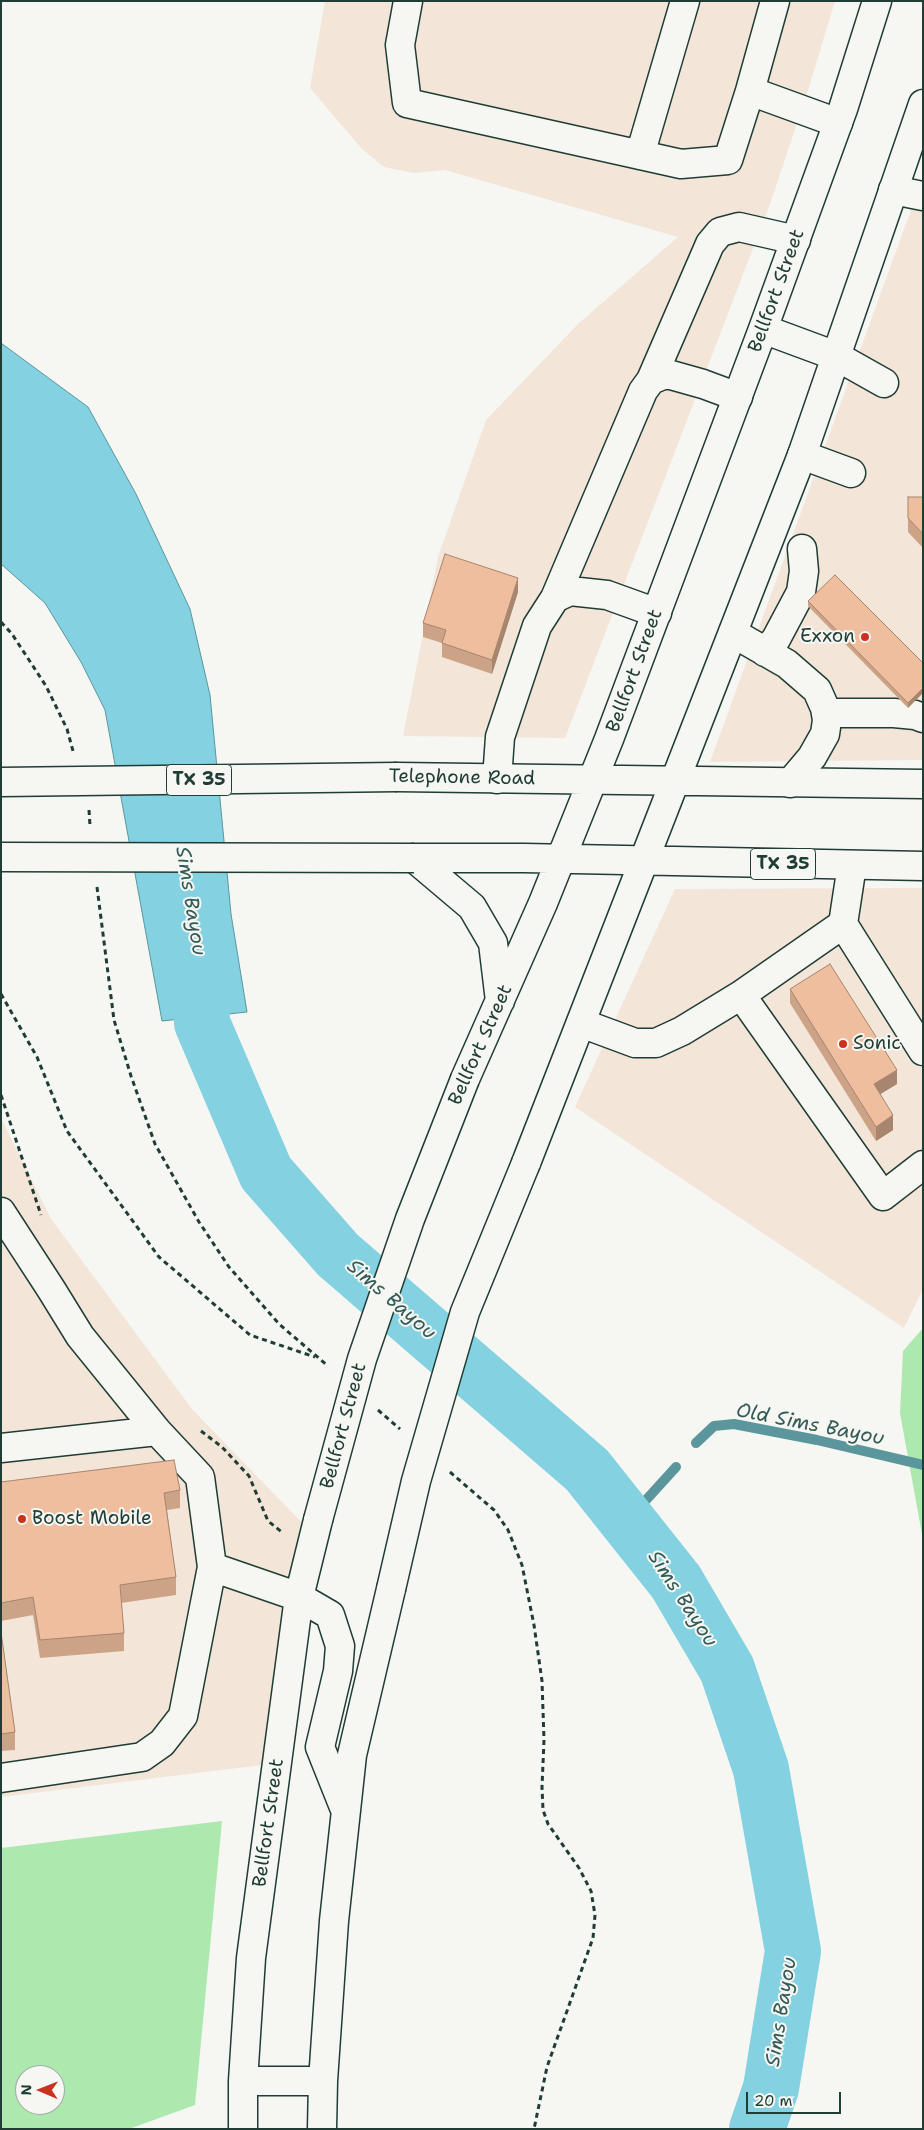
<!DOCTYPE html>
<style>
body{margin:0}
#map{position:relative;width:924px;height:2130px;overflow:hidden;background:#f6f6f2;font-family:"Shantell Sans",sans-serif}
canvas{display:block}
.frame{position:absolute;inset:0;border:2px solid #1f3d34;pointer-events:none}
.north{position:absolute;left:15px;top:2065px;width:50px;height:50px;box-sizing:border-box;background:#f6f6f2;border:1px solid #a0aca6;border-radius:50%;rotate:271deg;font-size:14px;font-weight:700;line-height:20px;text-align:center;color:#1f3d34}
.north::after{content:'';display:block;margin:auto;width:18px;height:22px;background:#c8321e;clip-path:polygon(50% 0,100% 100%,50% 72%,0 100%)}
.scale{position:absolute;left:746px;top:2092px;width:95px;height:22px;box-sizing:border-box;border:2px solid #1f3d34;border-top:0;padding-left:6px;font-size:15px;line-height:18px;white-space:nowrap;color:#1f3d34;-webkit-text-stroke:4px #f6f6f2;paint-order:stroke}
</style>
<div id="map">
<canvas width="924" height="2130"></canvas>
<div class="frame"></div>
<div class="north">N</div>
<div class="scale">20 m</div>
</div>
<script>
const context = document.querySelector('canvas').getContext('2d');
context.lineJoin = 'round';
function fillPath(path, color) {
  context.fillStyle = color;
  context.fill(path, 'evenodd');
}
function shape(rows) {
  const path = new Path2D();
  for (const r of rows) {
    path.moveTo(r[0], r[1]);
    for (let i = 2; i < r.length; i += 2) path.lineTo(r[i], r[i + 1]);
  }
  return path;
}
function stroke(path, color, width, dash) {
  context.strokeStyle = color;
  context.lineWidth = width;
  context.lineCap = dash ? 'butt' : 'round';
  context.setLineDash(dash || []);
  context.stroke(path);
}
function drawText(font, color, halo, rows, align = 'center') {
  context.font = font + ' "Shantell Sans",sans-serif';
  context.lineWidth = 4;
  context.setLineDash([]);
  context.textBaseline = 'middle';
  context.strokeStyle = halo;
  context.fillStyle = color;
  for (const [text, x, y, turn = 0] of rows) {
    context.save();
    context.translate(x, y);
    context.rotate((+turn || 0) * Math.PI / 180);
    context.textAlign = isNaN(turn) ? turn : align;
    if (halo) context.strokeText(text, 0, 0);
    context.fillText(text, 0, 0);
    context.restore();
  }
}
const built = shape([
 [325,1,835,1,809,87,770,204,565,738,403,736,438,557,486,420,579,323,678,237,445,170,413,173,384,167,362,149,310,88],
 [923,177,923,760,710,762],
 [923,888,923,1289,904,1328,575,1107,675,889],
 [1,1118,51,1219,192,1409,309,1530,262,1765,1,1797]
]);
const green = shape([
 [923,1328,923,1540,900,1413,903,1351],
 [222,1821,195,2105,129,2129,1,2129,1,1848],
 [25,2075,55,2075,55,2105,25,2105]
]);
const water = shape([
 [1,343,88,407,136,494,190,609,210,695,231,914,247,1012,162,1021,105,710,81,662,45,603,1,564,1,343]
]);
const stream = shape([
 [696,1443,714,1426,734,1424,817,1440,923,1465],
 [627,1521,676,1467]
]);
const river = shape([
 [199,939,202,1023,266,1173,338,1255,587,1470,676,1582,727,1669,761,1769,793,1951,771,2088,757,2129]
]);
const path = shape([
 [1,622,12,634,46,686,67,729,73,751],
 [89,810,90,826],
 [97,887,114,1020,131,1076,155,1144,199,1222,229,1267,279,1324,328,1366],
 [1,994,37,1057,67,1131,159,1257,250,1335,315,1357],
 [1,1095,41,1215],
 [378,1410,400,1429],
 [201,1431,222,1447,249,1476,268,1521,283,1533],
 [450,1472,494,1510,508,1530,522,1565,534,1625,542,1681,544,1740,542,1787,543,1810,548,1824,579,1868,591,1891,595,1915,593,1938,547,2067,534,2129]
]);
const minor = shape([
 [408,1,400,45,407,103,681,164,728,160,750,91,838,123],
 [750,91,775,1],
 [640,155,685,1],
 [893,190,923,196],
 [836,356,884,383],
 [651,380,710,244,720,232,739,227,796,240],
 [802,455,851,473],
 [555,598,643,391,651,380,663,375,671,375,703,384,738,397],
 [733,633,787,664,817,690,825,708,827,720,825,734,812,757,790,783],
 [765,652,776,639,801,592,804,571,802,549],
 [826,713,894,713,915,715,923,718],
 [497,779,500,737,537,626,555,598,570,591,607,595,657,613],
 [843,924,923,1051],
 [741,995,883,1196,923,1165],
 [581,1023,635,1043,656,1043,682,1031,741,995,843,924,852,865],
 [1,1212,51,1289,80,1336,157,1431,200,1477,212,1567,299,1597],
 [1,1448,157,1431],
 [1,1778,142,1757,162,1743,183,1716,212,1567]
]);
const major = shape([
 [763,329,836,356],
 [397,777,923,784],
 [414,858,524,858,923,866],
 [414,858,472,907,493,943,500,1001],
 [465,1079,543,903,609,739,763,329,843,109,877,1],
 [526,1163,802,455,923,104],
 [299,1597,330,1615,340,1646,338,1671,320,1747,344,1807],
 [243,2081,323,2081],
 [243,2129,243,2081,251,1958,299,1597,318,1520],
 [322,2129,323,2081,334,1921,352,1755,391,1589]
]);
const majorBridge = shape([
 [1,782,397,777],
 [1,857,414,858],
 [318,1520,362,1359,410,1219,465,1079],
 [391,1589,416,1481,465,1312,526,1163]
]);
const wall = shape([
 [908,497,923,497,923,548,908,532],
 [518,592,492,674,442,657,442,643,423,637,423,623],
 [808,601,923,663,908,708,808,606],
 [790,989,897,1084,880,1094,893,1130,876,1141,790,1003],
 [1,1482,180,1490,180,1508,167,1510,176,1577,176,1595,121,1603,124,1633,124,1651,40,1658,33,1615,1,1621],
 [1,1632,15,1732,15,1750,1,1751]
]);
const shadedWall = shape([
 [518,578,518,592,492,674,492,660],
 [923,688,923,693,908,708,908,703],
 [897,1070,897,1084,874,1098,874,1084],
 [893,1115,893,1130,876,1141,876,1127]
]);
const building = shape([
 [908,497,923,497,923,534,908,518,908,497],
 [445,554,518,578,492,660,442,643,446,630,423,623,445,554],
 [835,575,923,663,923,688,908,703,808,601,835,575],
 [830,964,897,1070,874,1084,893,1115,876,1127,790,989,830,964],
 [174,1460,180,1490,164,1493,176,1577,120,1585,124,1633,40,1640,33,1597,1,1603,1,1482,174,1460],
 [1,1632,15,1732,1,1734,1,1632]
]);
const markers = [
 [865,637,5,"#c8321e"],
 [843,1044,5,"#c8321e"],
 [22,1519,5,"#c8321e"]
];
const shields = [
 [199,780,65],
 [783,864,65]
];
const shieldNames = [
 ["TX 35",199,780],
 ["TX 35",783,864]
];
const streetNames = [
 ["Bellfort Street",777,291,-70],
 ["Bellfort Street",635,671,-70],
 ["Telephone Road",462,778,1],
 ["Bellfort Street",481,1045,-66],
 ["Bellfort Street",344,1426,-75],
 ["Bellfort Street",269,1823,-82]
];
const poiNames = [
 ["Exxon",855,637,"right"],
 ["Sonic",853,1044],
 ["Boost Mobile",32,1519]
];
const waterNames = [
 ["Sims Bayou",190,901,81],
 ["Sims Bayou",391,1300,41],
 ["Old Sims Bayou",810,1425,11],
 ["Sims Bayou",682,1599,57],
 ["Sims Bayou",782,2012,-81]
];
fillPath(built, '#f4e5d9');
fillPath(green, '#ade9af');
fillPath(water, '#83d1e1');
stroke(water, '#5b969c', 1);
stroke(stream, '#5b969c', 10);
stroke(river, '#83d1e1', 56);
stroke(minor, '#1f3d34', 31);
stroke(major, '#1f3d34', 31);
stroke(path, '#1f3d34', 3, [5, 4]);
stroke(minor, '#f6f6f2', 28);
stroke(major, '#f6f6f2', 28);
stroke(majorBridge, '#1f3d34', 31, []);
stroke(majorBridge, '#f6f6f2', 28);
fillPath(wall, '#cda388');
fillPath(shadedWall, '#a7856f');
fillPath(building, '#eebe9e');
stroke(building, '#a7856f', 1);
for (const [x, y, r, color] of markers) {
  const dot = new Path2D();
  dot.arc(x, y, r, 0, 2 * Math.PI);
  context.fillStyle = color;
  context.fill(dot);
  stroke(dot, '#f6f6f2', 2);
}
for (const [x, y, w] of shields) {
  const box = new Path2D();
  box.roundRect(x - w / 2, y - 15.5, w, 31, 4);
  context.fillStyle = '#f6f6f2';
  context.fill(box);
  stroke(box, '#1f3d34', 1);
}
drawText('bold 18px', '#1f3d34', null, shieldNames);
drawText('19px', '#1f3d34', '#f6f6f2', streetNames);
drawText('19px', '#1f3d34', '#f6f6f2', poiNames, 'left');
drawText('italic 20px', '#335b57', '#f6f6f2', waterNames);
</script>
